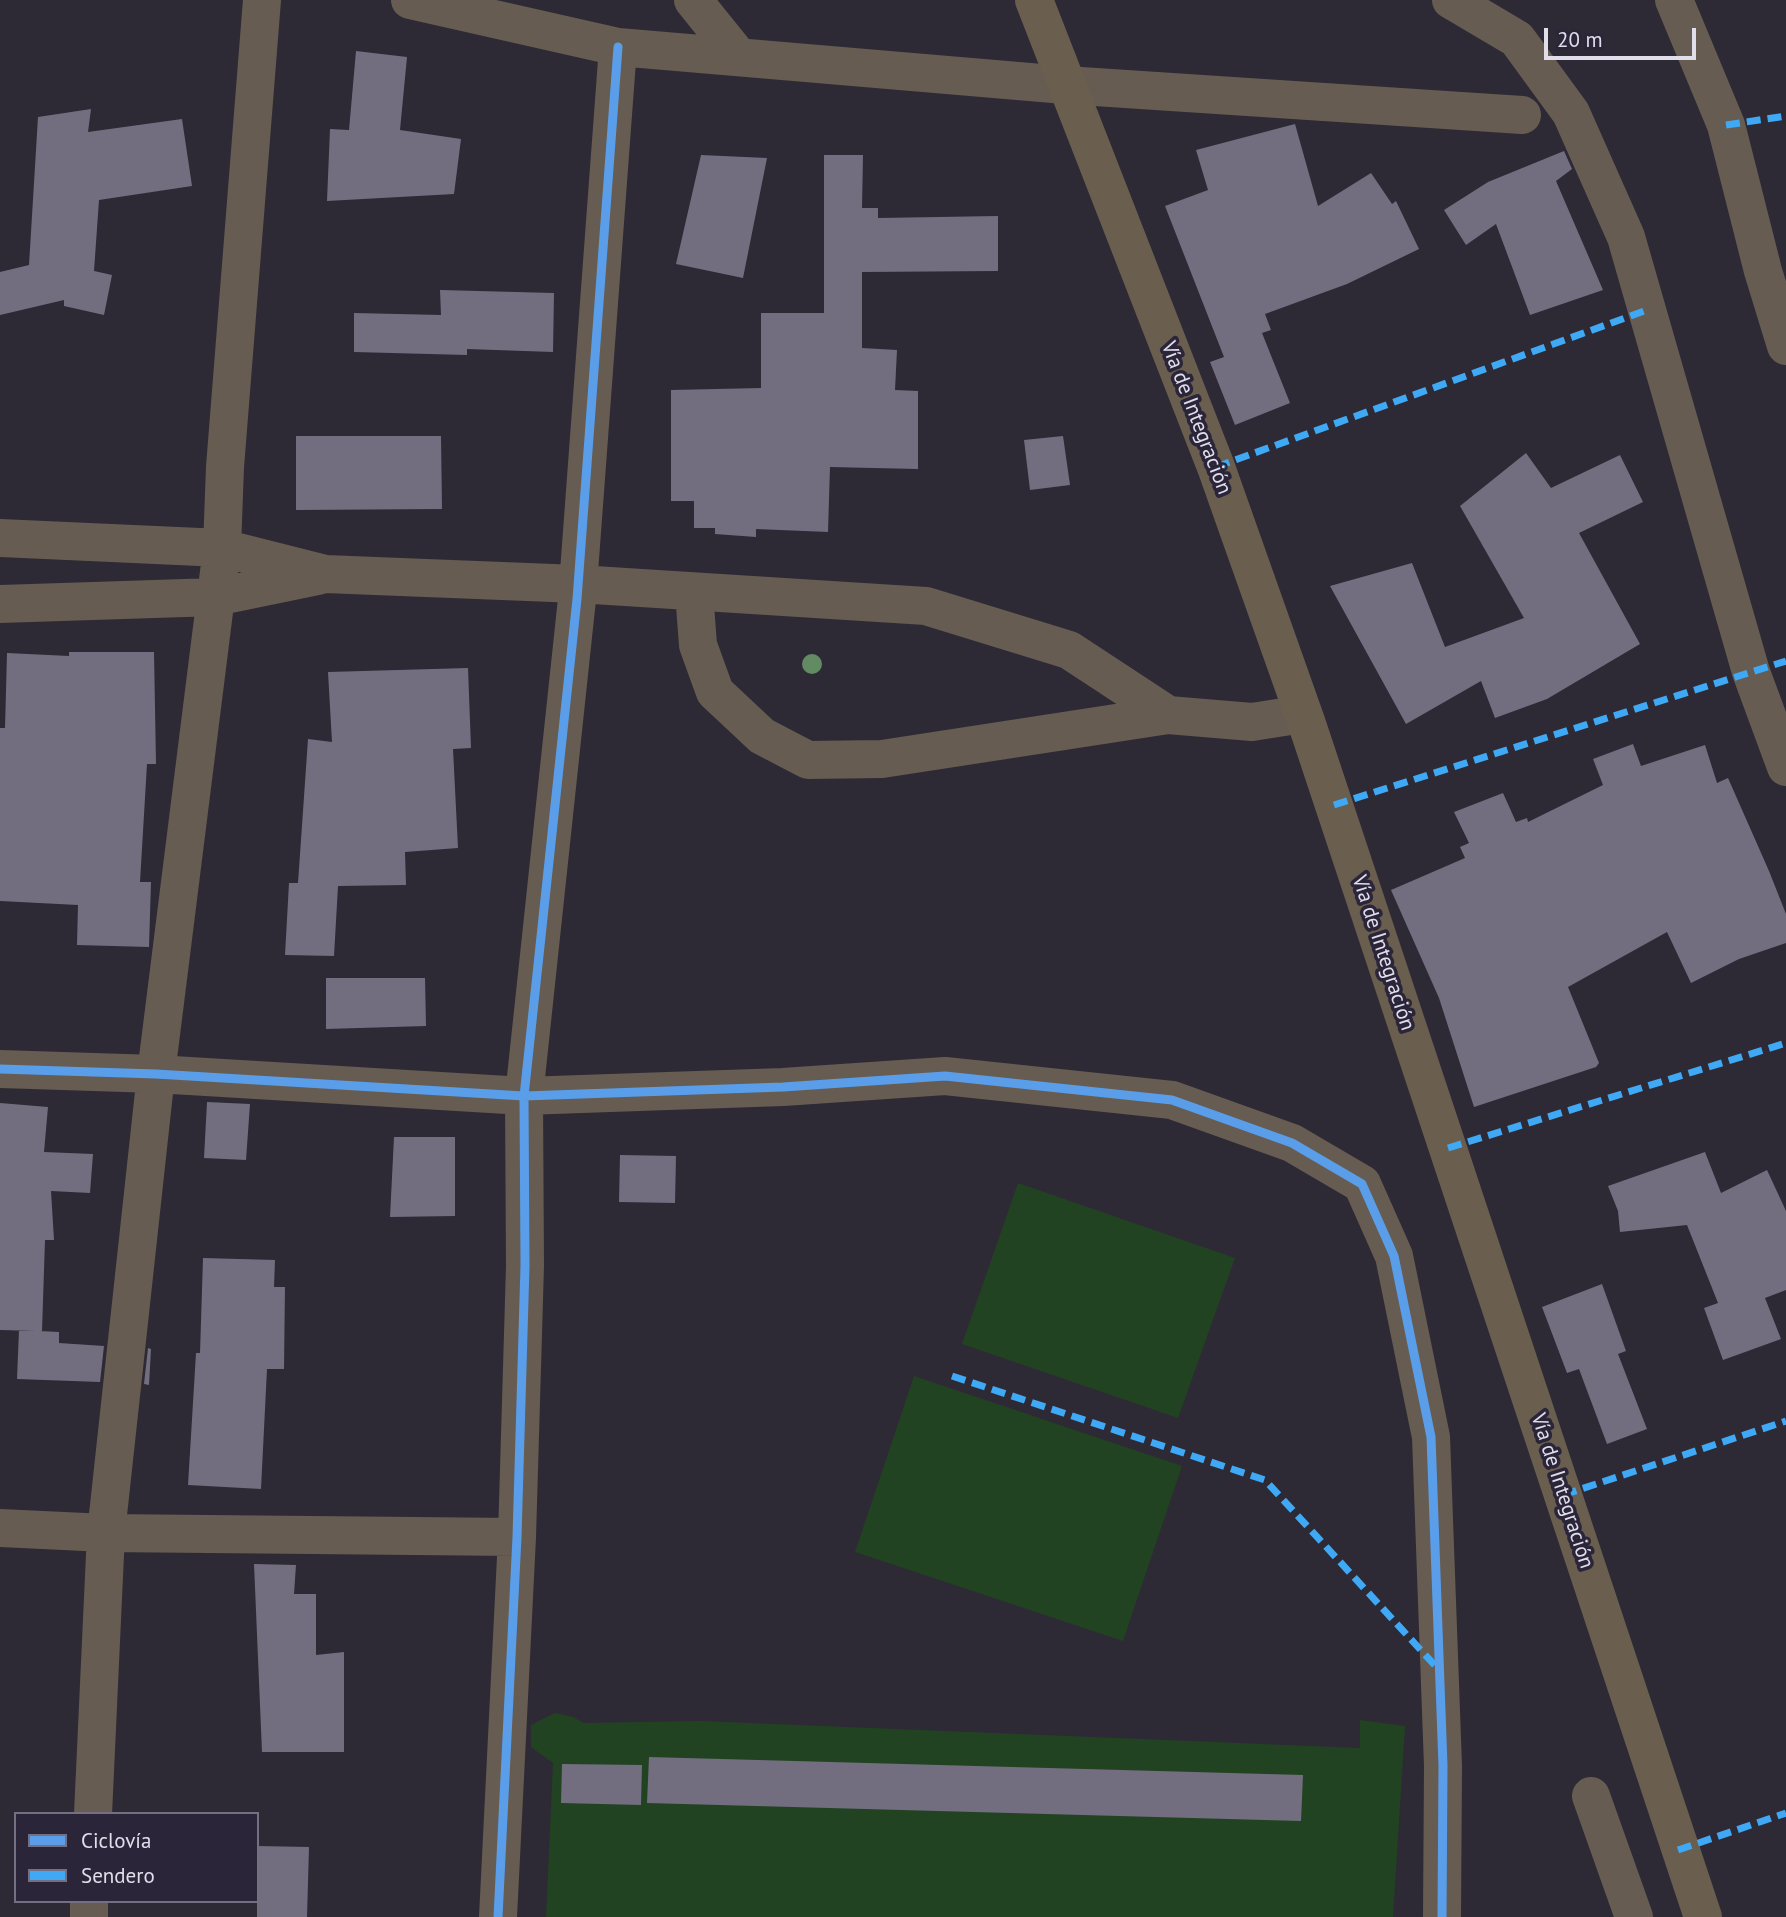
<!DOCTYPE html>
<meta charset="utf-8">
<style>
body{margin:0}
#map{position:relative;width:1786px;height:1917px;overflow:hidden;background:#2d2a35;font-family:"PT Sans",sans-serif}
canvas{display:block}
.legend{position:absolute;left:14px;top:1812px;width:245px;height:91px;box-sizing:border-box;background:#2b253a;border:2px solid #746f81;margin:0;padding:9px 12px;list-style:none;font-size:21px;color:#e1deec}
.legend li{display:flex;align-items:center;gap:14px;height:35px}
.legend b{width:35px;border:2px solid #746f81}
.scale{position:absolute;left:1544px;top:28px;width:152px;height:32px;box-sizing:border-box;border:4px solid #e1deec;border-top:0;padding-left:9px;font-size:21px;line-height:24px;white-space:nowrap;color:#e1deec;-webkit-text-stroke:5px #2b253a;paint-order:stroke}
</style>
<div id="map">
<canvas width="1786" height="1917"></canvas>
<ul class="legend">
<li><b style="height:9px;background:#5a9eea"></b>Ciclovía</li>
<li><b style="height:9px;background:#3fa9f5"></b>Sendero</li>
</ul>
<div class="scale">20 m</div>
</div>
<script>
const context = document.querySelector('canvas').getContext('2d');
context.lineJoin = 'round';
function fillPath(path, color) {
  context.fillStyle = color;
  context.fill(path, 'evenodd');
}
function shape(rows) {
  const path = new Path2D();
  for (const r of rows) {
    path.moveTo(r[0], r[1]);
    for (let i = 2; i < r.length; i += 2) path.lineTo(r[i], r[i + 1]);
  }
  return path;
}
function stroke(path, color, width, dash) {
  context.strokeStyle = color;
  context.lineWidth = width;
  context.lineCap = dash ? 'butt' : 'round';
  context.setLineDash(dash || []);
  context.stroke(path);
}
function drawText(font, color, halo, rows, align = 'center') {
  context.font = font + ' "PT Sans",sans-serif';
  context.lineWidth = 7;
  context.setLineDash([]);
  context.textBaseline = 'middle';
  context.strokeStyle = halo;
  context.fillStyle = color;
  for (const [text, x, y, turn = 0] of rows) {
    context.save();
    context.translate(x, y);
    context.rotate((+turn || 0) * Math.PI / 180);
    context.textAlign = isNaN(turn) ? turn : align;
    if (halo) context.strokeText(text, 0, 0);
    context.fillText(text, 0, 0);
    context.restore();
  }
}
const green = shape([
 [1018,1183,1235,1258,1178,1418,962,1344],
 [914,1376,1182,1466,1123,1641,855,1552],
 [555,1713,573,1717,584,1723,701,1721,1360,1748,1360,1720,1405,1726,1393,1917,546,1917,553,1763,531,1747,531,1725]
]);
const building = shape([
 [356,51,407,57,400,130,461,139,454,194,327,201,330,129,349,130],
 [91,109,88,132,182,119,192,186,99,200,94,271,112,275,104,315,64,306,64,300,0,315,0,272,29,265,38,117],
 [1295,124,1318,206,1371,173,1392,204,1396,201,1419,249,1347,284,1265,314,1271,330,1262,333,1290,403,1235,425,1210,362,1224,357,1165,206,1208,190,1196,150],
 [1564,151,1572,169,1556,181,1603,290,1530,315,1496,224,1466,245,1444,210,1488,182],
 [701,155,767,158,743,278,676,264],
 [824,155,863,155,862,208,878,208,878,218,998,216,998,271,862,272,862,348,897,350,895,390,918,391,918,469,830,467,828,532,756,529,756,537,715,534,715,528,694,528,694,501,671,501,671,390,761,388,761,313,824,313],
 [440,290,554,293,553,352,467,349,467,355,354,352,354,313,441,315],
 [296,436,441,436,442,509,296,510],
 [1063,436,1070,485,1030,490,1024,440],
 [1526,453,1551,488,1620,455,1643,502,1579,533,1640,644,1547,699,1495,718,1481,681,1406,724,1330,586,1412,563,1445,647,1524,618,1460,506],
 [69,652,154,652,156,764,147,764,140,882,151,882,149,947,77,945,78,905,0,901,0,728,5,728,7,653,69,656],
 [468,668,471,748,453,749,458,848,405,852,406,885,338,886,334,956,285,955,289,883,298,883,308,739,332,742,328,672],
 [1633,744,1641,766,1705,745,1717,783,1728,778,1769,871,1786,914,1786,943,1739,959,1691,983,1667,932,1568,987,1599,1063,1596,1067,1474,1107,1439,998,1391,890,1465,858,1460,847,1469,843,1454,812,1503,793,1516,822,1527,818,1528,822,1603,785,1593,759],
 [326,978,425,978,426,1026,326,1029],
 [207,1102,250,1104,246,1160,204,1158],
 [0,1103,48,1107,44,1152,93,1154,90,1193,51,1191,54,1240,45,1240,42,1331,0,1330],
 [394,1137,455,1137,455,1216,390,1217],
 [1705,1152,1721,1193,1767,1170,1786,1211,1786,1290,1765,1298,1781,1339,1723,1360,1704,1308,1718,1303,1687,1225,1620,1232,1618,1211,1608,1186],
 [620,1155,676,1156,675,1203,619,1202],
 [203,1258,275,1260,274,1287,285,1287,284,1369,267,1369,261,1489,188,1485,196,1353,200,1353],
 [1602,1284,1626,1351,1618,1354,1647,1429,1607,1444,1579,1369,1567,1373,1542,1307],
 [19,1330,59,1332,59,1343,104,1346,100,1382,17,1379],
 [148,1348,151,1349,149,1385,144,1384],
 [254,1564,296,1565,294,1594,316,1594,316,1655,344,1652,344,1752,262,1752],
 [649,1757,1303,1775,1301,1821,647,1803],
 [562,1764,642,1765,641,1805,561,1803],
 [257,1846,309,1847,307,1917,257,1917]
]);
const street = shape([
 [410,0,618,47,1065,85,1522,115],
 [693,0,738,56],
 [1451,0,1517,39,1571,113,1626,237,1751,672,1786,767],
 [1674,0,1726,125,1763,271,1786,346],
 [0,538,222,548,325,574,578,584,926,606,1069,650,1168,715,1252,722,1303,714],
 [694,592,698,645,715,692,762,736,808,760,882,759,1168,715],
 [0,604,216,597,318,576],
 [0,1069,156,1074,524,1096,783,1087,945,1076,1172,1100,1292,1143,1362,1184,1394,1256,1431,1437,1443,1766,1442,1917],
 [0,1528,106,1533,517,1537],
 [1591,1796,1634,1917],
 [93,1814,106,1533,156,1074,222,548,225,467,262,0],
 [89,1917,89,1901],
 [498,1917,517,1537,525,1266,524,1096,577,599,618,47]
]);
const secondary = shape([
 [1034,0,1216,467,1307,724,1703,1917]
]);
const quiet = shape([
 [1726,125,1786,116],
 [1216,467,1647,310],
 [1334,805,1786,661],
 [1448,1148,1786,1043],
 [952,1376,1265,1480,1439,1670],
 [1563,1495,1786,1421],
 [1678,1850,1786,1813]
]);
const cycleway = shape([
 [0,1069,156,1074,524,1096,783,1087,945,1076,1172,1100,1292,1143,1362,1184,1394,1256,1431,1437,1443,1766,1442,1917],
 [498,1917,517,1537,525,1266,524,1096,577,599,618,47]
]);
const trees = [
 [812,664]
];
const streetNames = [
 ["Vía de Integración",1196,418,69],
 ["Vía de Integración",1383,953,72],
 ["Vía de Integración",1562,1491,72]
];
fillPath(green, '#224322');
fillPath(building, '#726e80');
stroke(street, '#665c52', 38);
stroke(secondary, '#6a5e4f', 38);
stroke(quiet, '#3fa9f5', 7, [14, 7]);
stroke(cycleway, '#5a9eea', 9);
context.fillStyle = '#628b64';
for (const [x, y] of trees) {
  context.beginPath();
  context.arc(x, y, 10, 0, 2 * Math.PI);
  context.fill();
}
drawText('21px', '#e1deec', '#2b253a', streetNames);
</script>
